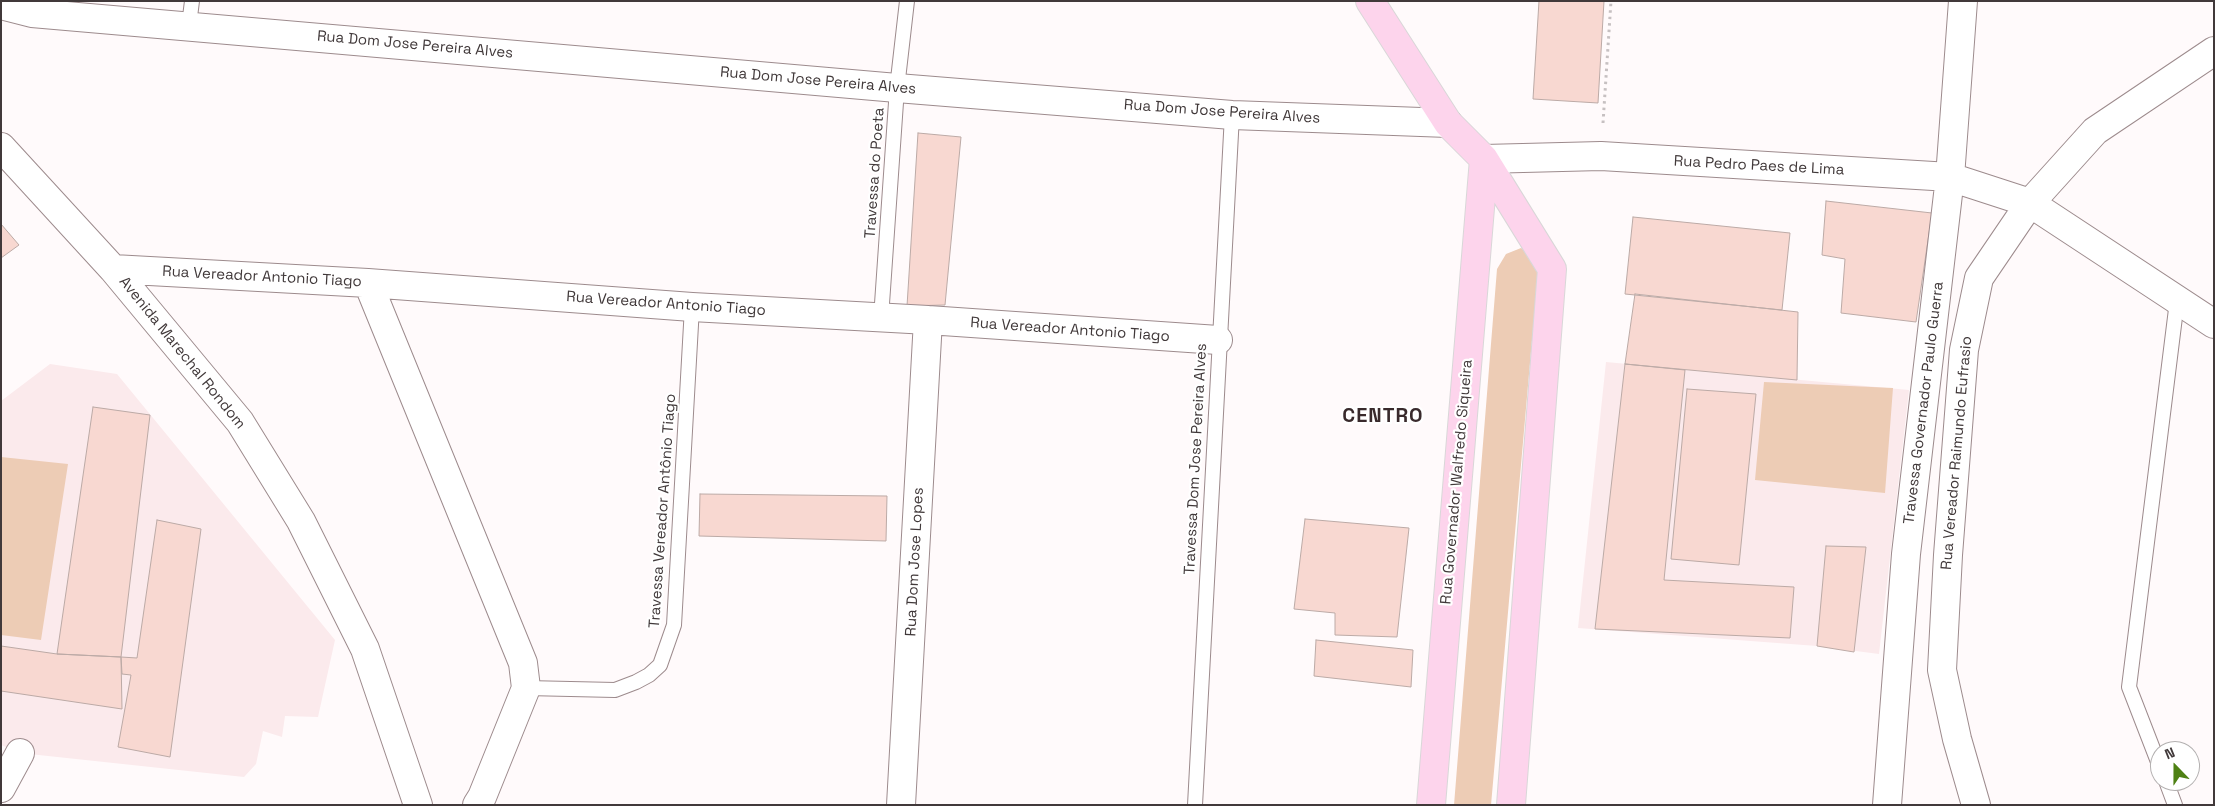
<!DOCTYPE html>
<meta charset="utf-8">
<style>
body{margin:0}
#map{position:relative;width:2215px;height:806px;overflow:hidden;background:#fffafb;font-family:"Space Grotesk",sans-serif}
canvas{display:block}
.frame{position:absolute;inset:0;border:2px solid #41393a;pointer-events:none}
.north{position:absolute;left:2150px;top:741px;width:50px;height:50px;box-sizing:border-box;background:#fff;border:1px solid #b3b0b0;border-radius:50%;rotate:338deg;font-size:14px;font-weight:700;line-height:20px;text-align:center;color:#41393a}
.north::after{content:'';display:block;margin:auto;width:18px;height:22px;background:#4e8114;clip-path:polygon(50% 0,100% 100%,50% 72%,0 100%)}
</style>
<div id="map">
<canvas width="2215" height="806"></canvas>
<div class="frame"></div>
<div class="north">N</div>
</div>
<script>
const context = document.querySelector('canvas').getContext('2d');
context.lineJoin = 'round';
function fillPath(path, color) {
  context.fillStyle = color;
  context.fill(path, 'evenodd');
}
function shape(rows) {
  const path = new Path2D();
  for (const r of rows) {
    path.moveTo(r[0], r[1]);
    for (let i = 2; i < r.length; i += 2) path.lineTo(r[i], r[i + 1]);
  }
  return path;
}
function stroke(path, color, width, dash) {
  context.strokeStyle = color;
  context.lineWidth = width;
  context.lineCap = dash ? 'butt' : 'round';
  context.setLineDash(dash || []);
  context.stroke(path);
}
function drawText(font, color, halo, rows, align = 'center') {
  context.font = font + ' "Space Grotesk",sans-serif';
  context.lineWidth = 4.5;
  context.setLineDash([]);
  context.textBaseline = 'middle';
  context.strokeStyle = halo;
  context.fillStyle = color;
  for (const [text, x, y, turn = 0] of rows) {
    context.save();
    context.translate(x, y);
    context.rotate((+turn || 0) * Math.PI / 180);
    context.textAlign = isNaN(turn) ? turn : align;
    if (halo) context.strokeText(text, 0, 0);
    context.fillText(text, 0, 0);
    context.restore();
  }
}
const built = shape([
 [1606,362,1909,390,1879,654,1817,646,1578,628],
 [50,364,117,374,335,640,318,717,285,716,282,737,263,731,256,764,244,777,20,753,1,745,1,401]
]);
const green = shape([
 [1521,248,1533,255,1538,272,1491,805,1454,805,1497,269,1506,254],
 [1764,382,1893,388,1885,493,1755,480],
 [1,457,68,464,41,640,1,635]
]);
const building = shape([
 [1539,1,1604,1,1598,103,1533,99,1539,1],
 [918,133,961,137,945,305,907,306,918,133],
 [1826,201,1932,213,1916,322,1841,313,1845,259,1822,255,1826,201],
 [1633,217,1790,233,1782,310,1625,294,1633,217],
 [1,224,19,245,1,258,1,224],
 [1635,294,1798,312,1797,380,1625,364,1635,294],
 [1625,364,1685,370,1664,580,1794,587,1790,638,1595,629,1625,364],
 [1687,389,1756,394,1739,565,1671,559,1687,389],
 [93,407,150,415,121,657,57,654,93,407],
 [700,494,887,496,886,541,699,536,700,494],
 [1305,519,1409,528,1397,637,1335,635,1335,613,1294,609,1305,519],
 [157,520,201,529,170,757,118,747,131,675,122,674,121,657,137,658,157,520],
 [1826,546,1866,547,1854,652,1817,646,1826,546],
 [1316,640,1413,650,1411,687,1314,676,1316,640],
 [1,646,57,654,121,657,122,709,1,691,1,646]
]);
const path = shape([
 [1603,123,1611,1]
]);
const lane = shape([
 [189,25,192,1],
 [881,318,897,88,907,1],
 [526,688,615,690,636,682,649,675,660,665,674,625,692,307],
 [2160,767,2129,687,2177,301],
 [2166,781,2175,805],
 [1195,805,1232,115]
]);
const street = shape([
 [1,5,32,13,897,88,1232,115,1448,123],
 [1,147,113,269,240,422,301,521,365,649,418,805],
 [1484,159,1601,156,1950,177,2030,203,2214,324],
 [113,269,368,283,692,307,928,320,1218,340],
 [368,283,523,663,526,688,482,797,477,805],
 [1,788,20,753],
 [901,805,928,320],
 [1887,805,1906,554,1950,177,1963,1],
 [1976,805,1957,739,1942,670,1948,555,1964,350,1979,278,2030,203,2095,131,2214,51]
]);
const primary = shape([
 [1370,1,1448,123,1484,159,1552,269,1511,805],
 [1431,805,1484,159]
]);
const streetNames = [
 ["Rua Dom Jose Pereira Alves",415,45,5],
 ["Rua Dom Jose Pereira Alves",818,81,5],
 ["Rua Dom Jose Pereira Alves",1222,112,4],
 ["Rua Pedro Paes de Lima",1759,166,3],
 ["Travessa do Poeta",875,173,-86],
 ["Rua Vereador Antonio Tiago",262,277,3],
 ["Rua Vereador Antonio Tiago",666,304,4],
 ["Rua Vereador Antonio Tiago",1070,330,4],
 ["Avenida Marechal Rondom",182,353,51],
 ["Travessa Governador Paulo Guerra",1924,403,-83],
 ["Rua Vereador Raimundo Eufrasio",1957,453,-85],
 ["Travessa Dom Jose Pereira Alves",1196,459,-87],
 ["Rua Governador Walfredo Siqueira",1457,482,-85],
 ["Travessa Vereador Antônio Tiago",663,511,-86],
 ["Rua Dom Jose Lopes",915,562,-87]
];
const districtNames = [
 ["CENTRO",1383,417]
];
fillPath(built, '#fbeaec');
fillPath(green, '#edccb5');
fillPath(building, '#f8d8d1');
stroke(building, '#bcaaa6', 1);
stroke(lane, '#9d8b8d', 16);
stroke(street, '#9d8b8d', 30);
stroke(primary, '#d9d7d8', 30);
stroke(path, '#c6c0c1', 3, [2.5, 4]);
stroke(lane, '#fff', 14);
stroke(street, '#fff', 28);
stroke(primary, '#fdd4ec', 28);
drawText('15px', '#41393a', '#fff', streetNames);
context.letterSpacing = '1px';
drawText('bold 20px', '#392a2c', '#fff', districtNames);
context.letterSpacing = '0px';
</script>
